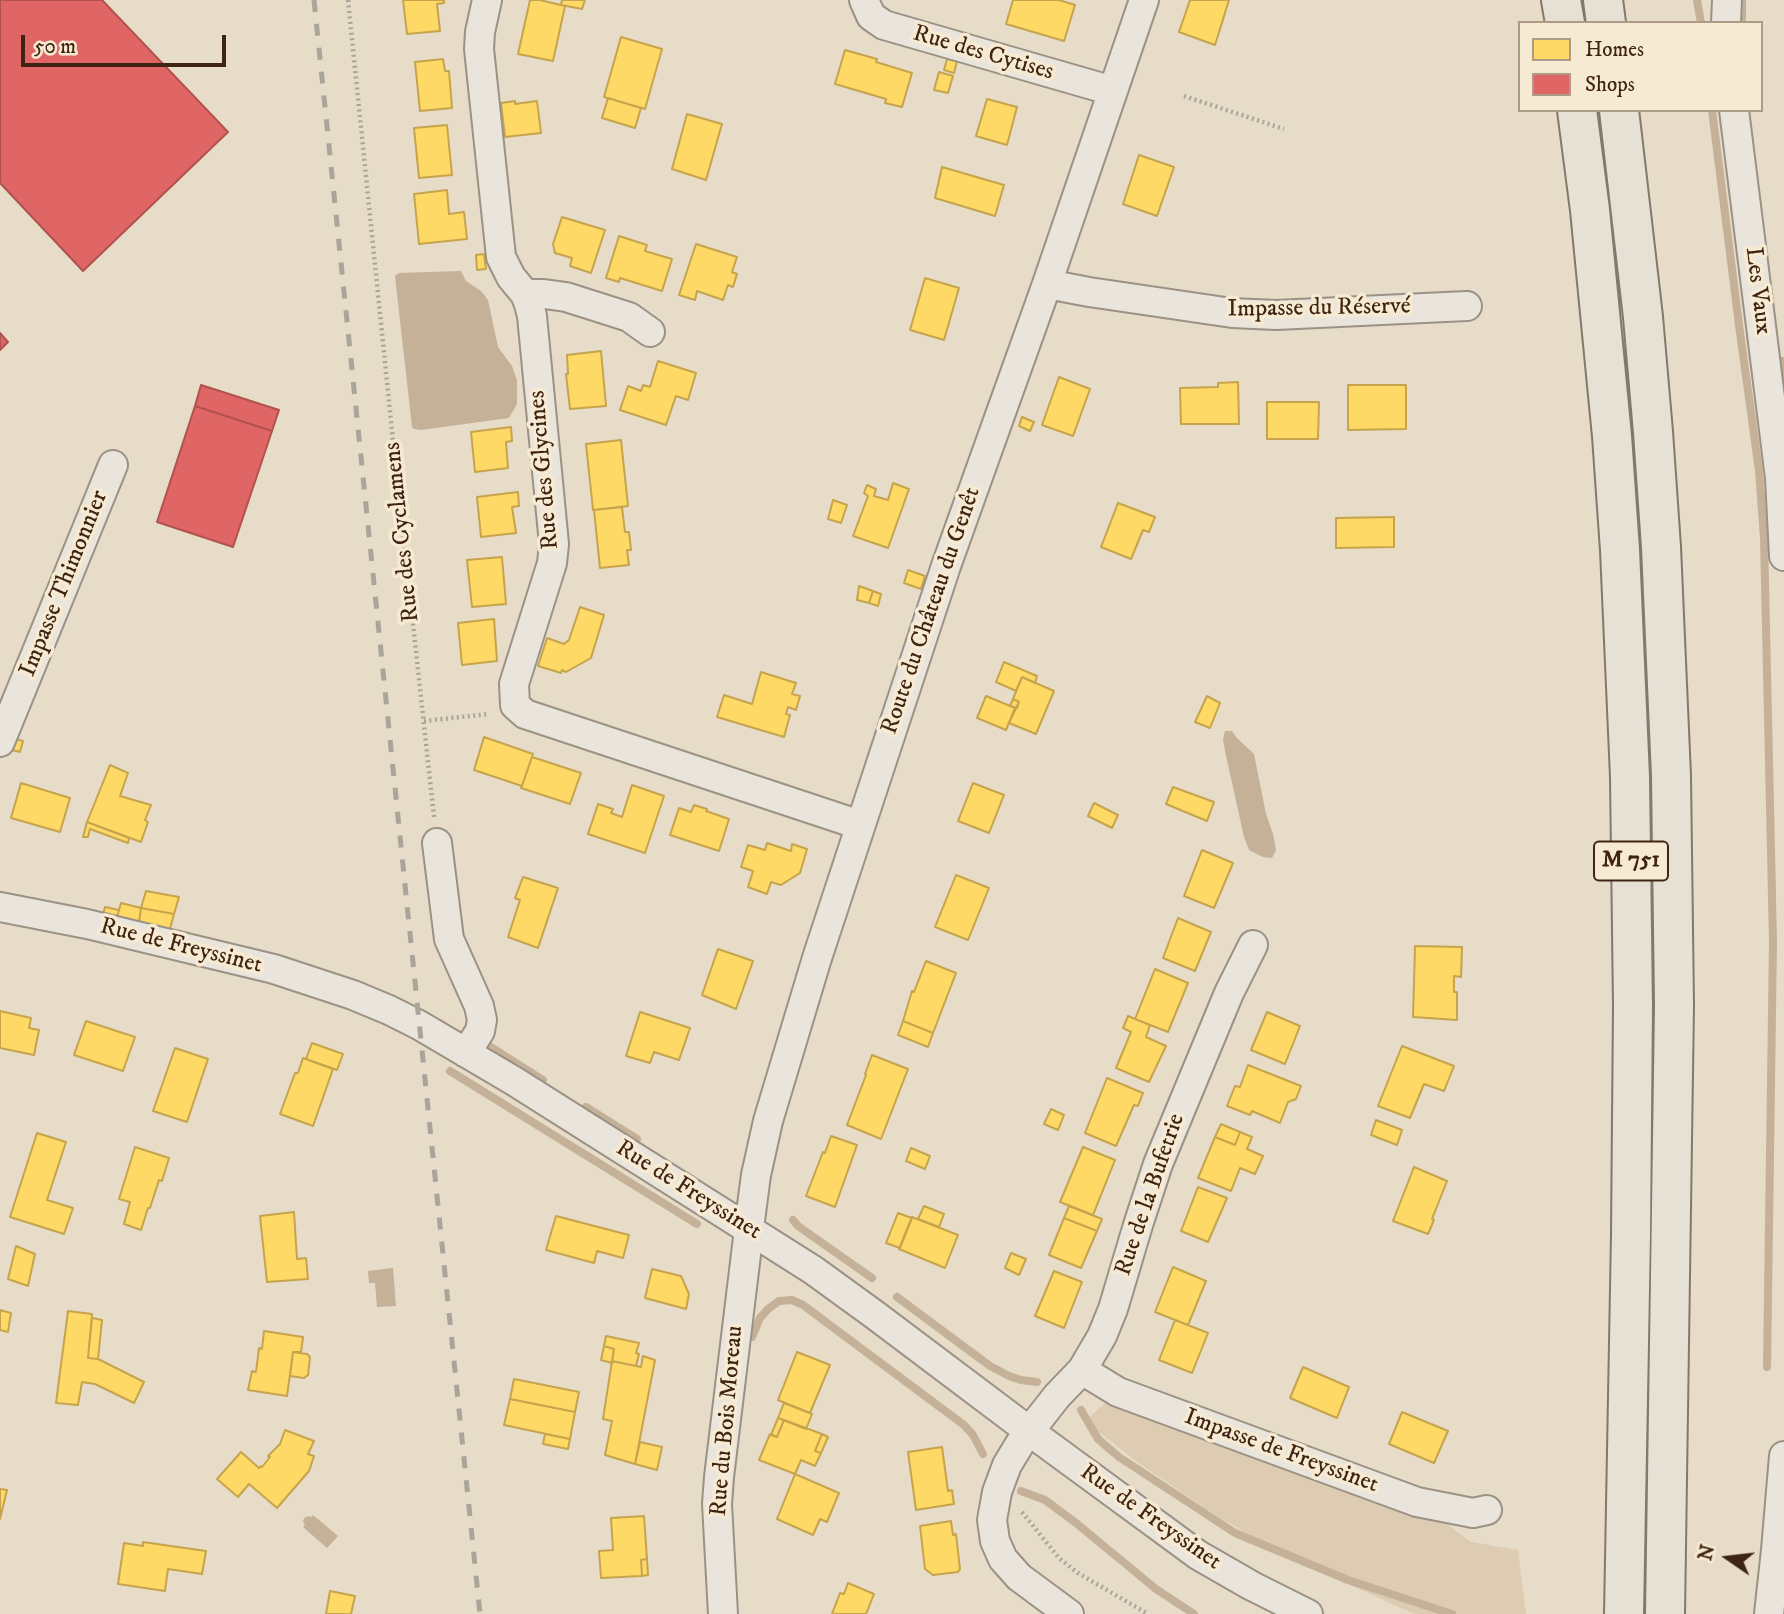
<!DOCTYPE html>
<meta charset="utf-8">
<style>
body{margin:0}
#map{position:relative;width:1784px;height:1614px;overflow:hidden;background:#e6dcc8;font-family:"IM FELL DW Pica",serif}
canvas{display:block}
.legend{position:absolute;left:1518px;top:21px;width:245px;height:91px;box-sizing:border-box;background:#f7ead3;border:2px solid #ae9b86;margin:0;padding:9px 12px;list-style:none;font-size:21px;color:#402413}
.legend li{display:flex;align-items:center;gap:14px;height:35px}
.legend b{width:35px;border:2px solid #ae9b86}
.north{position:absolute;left:1693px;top:1523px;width:70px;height:70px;-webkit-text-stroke:5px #f7ead3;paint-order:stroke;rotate:284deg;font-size:19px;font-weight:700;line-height:28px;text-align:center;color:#402413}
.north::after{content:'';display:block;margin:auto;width:24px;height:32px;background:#402413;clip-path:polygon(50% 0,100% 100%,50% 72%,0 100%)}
.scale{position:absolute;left:21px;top:35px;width:205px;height:32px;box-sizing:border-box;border:4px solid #402413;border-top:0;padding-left:9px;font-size:21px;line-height:24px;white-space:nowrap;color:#402413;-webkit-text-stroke:5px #f7ead3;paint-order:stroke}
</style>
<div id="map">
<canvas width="1784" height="1614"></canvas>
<ul class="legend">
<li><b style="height:19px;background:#ffd966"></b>Homes</li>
<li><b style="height:19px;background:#e06666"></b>Shops</li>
</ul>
<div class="north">N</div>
<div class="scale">50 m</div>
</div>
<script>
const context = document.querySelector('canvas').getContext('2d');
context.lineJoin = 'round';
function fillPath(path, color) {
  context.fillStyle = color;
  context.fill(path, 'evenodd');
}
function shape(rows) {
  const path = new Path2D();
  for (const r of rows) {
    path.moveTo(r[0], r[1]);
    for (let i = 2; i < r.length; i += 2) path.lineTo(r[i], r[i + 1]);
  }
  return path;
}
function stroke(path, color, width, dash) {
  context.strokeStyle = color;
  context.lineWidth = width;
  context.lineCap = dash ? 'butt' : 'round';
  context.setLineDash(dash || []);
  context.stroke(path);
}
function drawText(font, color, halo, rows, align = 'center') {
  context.font = font + ' "IM FELL DW Pica",serif';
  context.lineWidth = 7;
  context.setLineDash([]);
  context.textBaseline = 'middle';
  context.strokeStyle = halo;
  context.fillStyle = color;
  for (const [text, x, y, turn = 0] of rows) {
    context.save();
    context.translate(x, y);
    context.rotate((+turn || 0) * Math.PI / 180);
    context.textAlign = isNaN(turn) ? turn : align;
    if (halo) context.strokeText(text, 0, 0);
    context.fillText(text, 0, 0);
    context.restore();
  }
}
const green = shape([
 [1118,1392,1417,1502,1471,1542,1518,1550,1526,1614,1414,1614,1289,1557,1220,1518,1140,1464,1085,1421]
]);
const water = shape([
 [461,271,466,281,481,291,488,300,498,347,512,366,517,380,517,404,509,418,421,430,414,429,412,427,395,276,399,273],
 [1225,731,1232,731,1236,737,1254,754,1266,814,1273,834,1276,850,1272,858,1263,857,1249,850,1244,837,1225,751,1223,739],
 [393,1268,396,1306,377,1307,375,1283,369,1283,368,1271],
 [313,1515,338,1536,327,1548,303,1527,305,1525,303,1522,304,1518,308,1516,311,1517]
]);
const homes = shape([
 [403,0,444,0,444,3,437,4,440,31,407,34,403,0],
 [530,0,540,0,565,6,553,61,518,54,530,0],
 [562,0,585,0,582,9,561,5,562,0],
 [1013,0,1059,0,1075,5,1064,41,1006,24,1013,0],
 [1190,0,1229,0,1215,45,1179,32,1190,0],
 [621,37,662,49,645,109,604,97,621,37],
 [845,50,877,59,876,62,912,73,902,107,885,103,886,99,835,84,845,50],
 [443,59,445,71,449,71,452,108,420,111,415,62,443,59],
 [947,59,957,61,954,73,944,70,947,59],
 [939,72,953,76,948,93,934,90,939,72],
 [608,98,641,108,635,128,602,118,608,98],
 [987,99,1017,107,1007,145,976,136,987,99],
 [515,101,515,104,537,101,541,133,505,137,501,103,515,101],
 [687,114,722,124,706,180,672,169,687,114],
 [447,125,452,175,419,178,414,128,447,125],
 [1139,155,1174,167,1157,216,1123,204,1139,155],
 [942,167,1004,185,995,216,935,198,942,167],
 [447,190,449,214,464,212,467,239,419,244,414,194,447,190],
 [562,217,605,230,591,273,570,266,572,258,555,253,553,244,562,217],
 [619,236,647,245,645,251,672,259,662,291,620,278,619,282,606,278,619,236],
 [696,244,737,257,732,272,737,274,733,287,728,285,723,300,697,291,695,300,679,295,696,244],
 [484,254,486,269,477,270,476,255,484,254],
 [925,278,959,288,944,340,910,330,925,278],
 [601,351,606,406,570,409,566,374,568,374,567,355,601,351],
 [658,361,696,373,688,400,676,396,666,425,620,410,628,386,641,391,643,385,650,387,658,361],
 [1059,377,1090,389,1073,436,1042,425,1059,377],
 [1238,382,1239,424,1181,424,1180,388,1218,387,1218,383,1238,382],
 [1348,385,1406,385,1406,429,1348,430,1348,385],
 [1267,402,1319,402,1318,439,1267,439,1267,402],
 [1022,417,1034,422,1030,431,1019,426,1022,417],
 [511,427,512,441,506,442,508,468,475,472,471,432,511,427],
 [621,440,628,506,593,510,586,444,621,440],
 [893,483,909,489,888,548,853,536,868,496,864,493,867,485,876,489,874,496,888,500,893,483],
 [518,492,519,506,512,507,516,533,481,537,477,497,518,492],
 [833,500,847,505,841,523,828,519,833,500],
 [1118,503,1155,517,1149,532,1143,530,1131,559,1101,547,1118,503],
 [622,507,625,532,629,532,631,550,627,550,629,565,600,568,594,510,622,507],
 [1394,517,1394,547,1336,548,1336,518,1394,517],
 [502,557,506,604,472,607,467,560,502,557],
 [908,570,925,576,921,589,904,583,908,570],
 [859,586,873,591,869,603,857,600,859,586],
 [873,591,881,594,878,606,869,603,873,591],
 [580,607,604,615,591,658,566,672,562,670,561,673,538,666,547,638,564,644,569,640,580,607],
 [494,619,497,661,462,665,458,623,494,619],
 [1004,662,1037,676,1035,683,1022,677,1016,691,996,682,1004,662],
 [761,672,796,683,792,694,800,696,796,710,788,707,786,714,790,715,784,737,717,717,724,695,752,704,761,672],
 [1022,677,1054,691,1036,734,1009,723,1019,702,1013,699,1022,677],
 [986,696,1015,708,1006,730,977,718,986,696],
 [1207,696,1220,703,1210,728,1195,722,1207,696],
 [1013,699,1019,702,1017,708,1010,706,1013,699],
 [484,737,533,754,522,786,474,770,484,737],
 [16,739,23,741,20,752,12,750,16,739],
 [532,757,581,773,570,804,521,788,532,757],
 [110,765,128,773,120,796,151,805,145,820,148,822,141,842,87,822,110,765],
 [21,783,70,798,60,832,11,818,21,783],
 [973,783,1004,795,989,833,958,821,973,783],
 [632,785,664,796,645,853,588,834,598,804,613,809,611,813,622,817,632,785],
 [1173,787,1214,802,1207,821,1166,804,1173,787],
 [1094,803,1118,815,1112,828,1088,816,1094,803],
 [694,805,707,809,706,811,729,819,719,851,670,835,679,808,691,812,694,805],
 [87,822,129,838,128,843,90,829,88,837,83,837,87,822],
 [767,843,791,851,792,844,807,849,800,873,781,885,771,882,767,894,748,887,753,871,741,867,748,845,765,850,767,843],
 [1202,850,1233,863,1214,908,1184,896,1202,850],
 [956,875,989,888,968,940,935,927,956,875],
 [523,877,558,888,538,948,508,937,520,900,515,898,523,877],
 [146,891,179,897,174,914,141,908,146,891],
 [121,903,141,908,139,922,117,917,121,903],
 [105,907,119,910,117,917,103,915,105,907],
 [141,908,174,914,170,929,139,922,141,908],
 [1178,918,1211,932,1195,971,1163,958,1178,918],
 [1415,946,1462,947,1461,977,1454,976,1454,992,1457,992,1457,1020,1413,1017,1415,946],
 [718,949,753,961,736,1009,702,995,718,949],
 [926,961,956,973,933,1033,903,1021,912,991,914,992,926,961],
 [1155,969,1188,983,1168,1032,1135,1019,1155,969],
 [0,1011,31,1018,29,1028,39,1030,34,1055,0,1048,0,1011],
 [640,1012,690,1028,679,1060,654,1052,650,1063,626,1056,640,1012],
 [1267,1012,1300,1026,1285,1064,1251,1050,1267,1012],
 [1128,1016,1150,1025,1146,1037,1166,1046,1149,1082,1116,1068,1131,1032,1123,1028,1128,1016],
 [86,1021,135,1037,123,1071,74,1055,86,1021],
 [903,1021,933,1033,928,1047,898,1035,903,1021],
 [312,1043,343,1054,337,1070,306,1059,312,1043],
 [1402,1046,1454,1066,1444,1091,1424,1084,1410,1118,1378,1106,1402,1046],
 [175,1048,208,1059,187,1122,153,1111,175,1048],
 [872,1055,908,1069,881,1139,847,1125,866,1075,865,1074,872,1055],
 [303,1058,333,1069,313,1126,280,1114,295,1073,298,1073,303,1058],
 [1248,1065,1301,1086,1296,1099,1288,1102,1280,1123,1252,1111,1250,1115,1227,1106,1235,1086,1240,1087,1248,1065],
 [1107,1078,1143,1093,1138,1106,1134,1105,1116,1146,1085,1133,1107,1078],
 [1051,1109,1064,1115,1058,1130,1044,1124,1051,1109],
 [1376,1120,1402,1130,1397,1145,1371,1135,1376,1120],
 [1221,1124,1240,1132,1235,1145,1215,1137,1221,1124],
 [1240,1132,1252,1137,1247,1149,1263,1156,1255,1174,1240,1168,1231,1191,1198,1178,1215,1137,1235,1145,1240,1132],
 [37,1133,66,1142,47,1200,73,1208,64,1234,10,1217,37,1133],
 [831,1136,857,1145,835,1207,806,1196,823,1152,825,1153,831,1136],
 [135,1147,169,1158,162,1181,159,1180,150,1208,148,1208,141,1230,124,1224,130,1202,119,1199,135,1147],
 [1083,1147,1115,1160,1093,1215,1060,1202,1083,1147],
 [911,1148,930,1156,925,1169,906,1161,911,1148],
 [1414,1167,1447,1181,1432,1219,1434,1220,1428,1234,1393,1221,1414,1167],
 [1198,1187,1227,1198,1208,1242,1181,1231,1198,1187],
 [924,1206,944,1214,939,1227,918,1219,924,1206],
 [1069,1206,1102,1219,1097,1231,1064,1218,1069,1206],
 [294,1212,297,1259,306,1258,308,1279,267,1282,260,1216,294,1212],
 [898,1213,912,1218,900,1248,886,1243,898,1213],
 [556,1216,629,1235,623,1258,597,1251,594,1263,546,1250,556,1216],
 [912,1217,958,1235,945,1268,899,1249,912,1217],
 [1064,1218,1097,1231,1081,1268,1049,1255,1064,1218],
 [16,1246,35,1254,28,1286,8,1279,16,1246],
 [1011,1253,1026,1259,1019,1275,1005,1268,1011,1253],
 [1173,1267,1206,1281,1188,1325,1155,1312,1173,1267],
 [652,1269,681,1276,689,1294,686,1309,645,1298,652,1269],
 [1054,1271,1082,1282,1064,1328,1035,1316,1054,1271],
 [0,1310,11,1313,8,1332,0,1330,0,1310],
 [68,1311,92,1314,88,1358,98,1359,144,1382,134,1403,95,1384,82,1382,78,1405,56,1403,68,1311],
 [92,1318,102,1320,98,1359,88,1358,92,1318],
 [1175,1320,1208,1333,1192,1373,1159,1360,1175,1320],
 [264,1331,303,1337,301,1352,293,1352,287,1396,248,1390,252,1371,256,1372,259,1348,262,1349,264,1331],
 [606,1336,639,1343,636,1353,639,1354,636,1366,612,1361,614,1349,604,1346,606,1336],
 [604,1346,614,1349,612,1363,601,1360,604,1346],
 [293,1352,307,1354,310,1357,308,1375,304,1378,290,1376,293,1352],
 [797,1352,830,1365,810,1413,778,1400,797,1352],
 [643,1356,655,1360,635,1464,605,1455,612,1421,603,1419,612,1361,641,1367,643,1356],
 [1303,1367,1349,1387,1337,1418,1290,1398,1303,1367],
 [514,1379,579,1392,575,1412,510,1399,514,1379],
 [510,1399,575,1412,570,1439,504,1425,510,1399],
 [784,1403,812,1414,806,1429,778,1418,784,1403],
 [1402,1412,1448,1431,1434,1463,1389,1444,1402,1412],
 [778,1418,784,1420,777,1437,771,1435,778,1418],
 [784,1420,822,1434,815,1451,821,1453,815,1466,801,1460,795,1474,759,1460,770,1434,777,1437,784,1420],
 [285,1430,314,1441,308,1454,314,1456,309,1471,277,1508,249,1484,238,1497,217,1479,241,1452,259,1468,261,1466,262,1467,270,1457,268,1456,280,1444,285,1430],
 [545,1434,570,1439,568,1449,543,1444,545,1434],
 [822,1434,828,1437,821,1453,815,1451,822,1434],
 [640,1442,662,1447,657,1470,635,1464,640,1442],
 [942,1447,948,1491,952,1490,954,1504,916,1510,908,1452,942,1447],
 [795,1474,839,1493,827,1522,820,1519,813,1535,777,1519,795,1474],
 [0,1489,7,1490,0,1519,0,1489],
 [644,1516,647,1559,641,1560,642,1576,601,1578,599,1551,613,1550,611,1518,644,1516],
 [951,1521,953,1535,956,1534,960,1569,958,1572,933,1575,925,1569,920,1526,951,1521],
 [143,1542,206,1551,202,1574,168,1569,165,1591,118,1584,124,1543,143,1546,143,1542],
 [647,1559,648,1575,642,1576,641,1560,647,1559],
 [848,1583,874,1594,866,1614,832,1614,840,1593,844,1594,848,1583],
 [330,1591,355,1596,351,1614,326,1614,330,1591]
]);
const shops = shape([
 [0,0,102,0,228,132,83,271,0,183,0,0],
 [0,333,8,342,0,350,0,333],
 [201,385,279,410,272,431,195,406,201,385],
 [195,406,272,431,233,547,157,522,195,406]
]);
const stream = shape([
 [1697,0,1701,23],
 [1742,23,1742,0],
 [1712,110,1739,325,1759,471,1764,538,1773,941,1767,1367],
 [1782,361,1784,377],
 [488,1045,543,1080],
 [450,1071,697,1224],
 [586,1107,637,1139],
 [793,1220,798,1226,872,1278],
 [897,1297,990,1366,1009,1376,1021,1380,1037,1382],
 [752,1337,760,1318,768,1309,779,1301,792,1300,803,1305,964,1425,973,1435,983,1454],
 [1081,1410,1098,1439,1119,1457,1235,1533,1348,1580,1452,1614],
 [1021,1491,1045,1500,1076,1523,1156,1589,1194,1614]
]);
const path = shape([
 [348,0,392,431,434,817],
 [1184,96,1284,129],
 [424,721,489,714],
 [1022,1512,1059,1558,1078,1573,1148,1614]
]);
const minor = shape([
 [487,0,480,32,479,49,501,257,511,277,525,294,529,304,532,316,554,544,552,563,514,684,515,705,525,714,860,825],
 [864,0,871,16,884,25,1113,91],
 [1726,23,1727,0],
 [1734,110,1780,478,1784,556],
 [1047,284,1089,292,1232,313,1276,315,1467,306],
 [525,294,544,294,566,297,629,317,650,332],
 [0,742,113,465],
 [437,843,449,939,479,1006,482,1020,480,1031,466,1053],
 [0,907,87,924,274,969,353,995,389,1010,419,1025,514,1081,813,1270,875,1315,1029,1431,1198,1555,1252,1586,1308,1614],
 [1082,1370,1118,1392,1417,1502,1473,1513,1487,1510],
 [1776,1550,1784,1456],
 [723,1614,717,1504,719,1477,751,1213,756,1175,768,1121,817,958,946,566,1047,284,1144,0],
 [1069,1614,1019,1577,1003,1559,995,1541,992,1520,997,1492,1007,1465,1021,1442,1057,1396,1082,1370,1102,1336,1113,1309,1138,1225,1158,1164,1229,993,1253,945],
 [1769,1614,1776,1550,1784,1552]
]);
const trunk = shape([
 [1561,0,1565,23],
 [1603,0,1606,23],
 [1577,110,1590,210,1612,436,1620,550,1630,777,1633,1006,1631,1234,1624,1614],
 [1619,110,1643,317,1653,432,1661,547,1671,776,1674,1005,1665,1614]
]);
const rail = shape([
 [314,0,480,1614]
]);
const shields = [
 [1631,861,74]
];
const shieldNames = [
 ["M 751",1631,861]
];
const streetNames = [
 ["Rue des Cytises",983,54,16],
 ["Les Vaux",1757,291,83],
 ["Impasse du Réservé",1319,309,-1],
 ["Rue des Glycines",545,470,-95],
 ["Rue des Cyclamens",403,532,-96],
 ["Impasse Thimonnier",65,584,-68],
 ["Route du Château du Genêt",932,611,-71],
 ["Rue de Freyssinet",181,947,14],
 ["Rue de Freyssinet",688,1191,32],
 ["Rue de la Bufetrie",1151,1195,-71],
 ["Rue du Bois Moreau",728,1421,-85],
 ["Impasse de Freyssinet",1281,1452,20],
 ["Rue de Freyssinet",1150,1518,35]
];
fillPath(green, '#ddccb1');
fillPath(water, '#c4b197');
fillPath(homes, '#ffd966');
stroke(homes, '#c6a34d', 2);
fillPath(shops, '#e06666');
stroke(shops, '#b0524d', 2);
stroke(stream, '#c4b197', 8);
stroke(minor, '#9b9184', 32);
stroke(trunk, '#82796d', 42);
stroke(path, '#aba49b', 4.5, [2, 3.5]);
stroke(minor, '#eae5dc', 28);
stroke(trunk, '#e7e0d5', 38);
stroke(rail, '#aba49b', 5, [12, 12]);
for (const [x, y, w] of shields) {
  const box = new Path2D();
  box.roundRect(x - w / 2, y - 19.5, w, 39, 5);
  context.fillStyle = '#f7ead3';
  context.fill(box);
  stroke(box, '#402413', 2);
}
drawText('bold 23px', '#402413', null, shieldNames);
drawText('24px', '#402413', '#f7ead3', streetNames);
</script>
